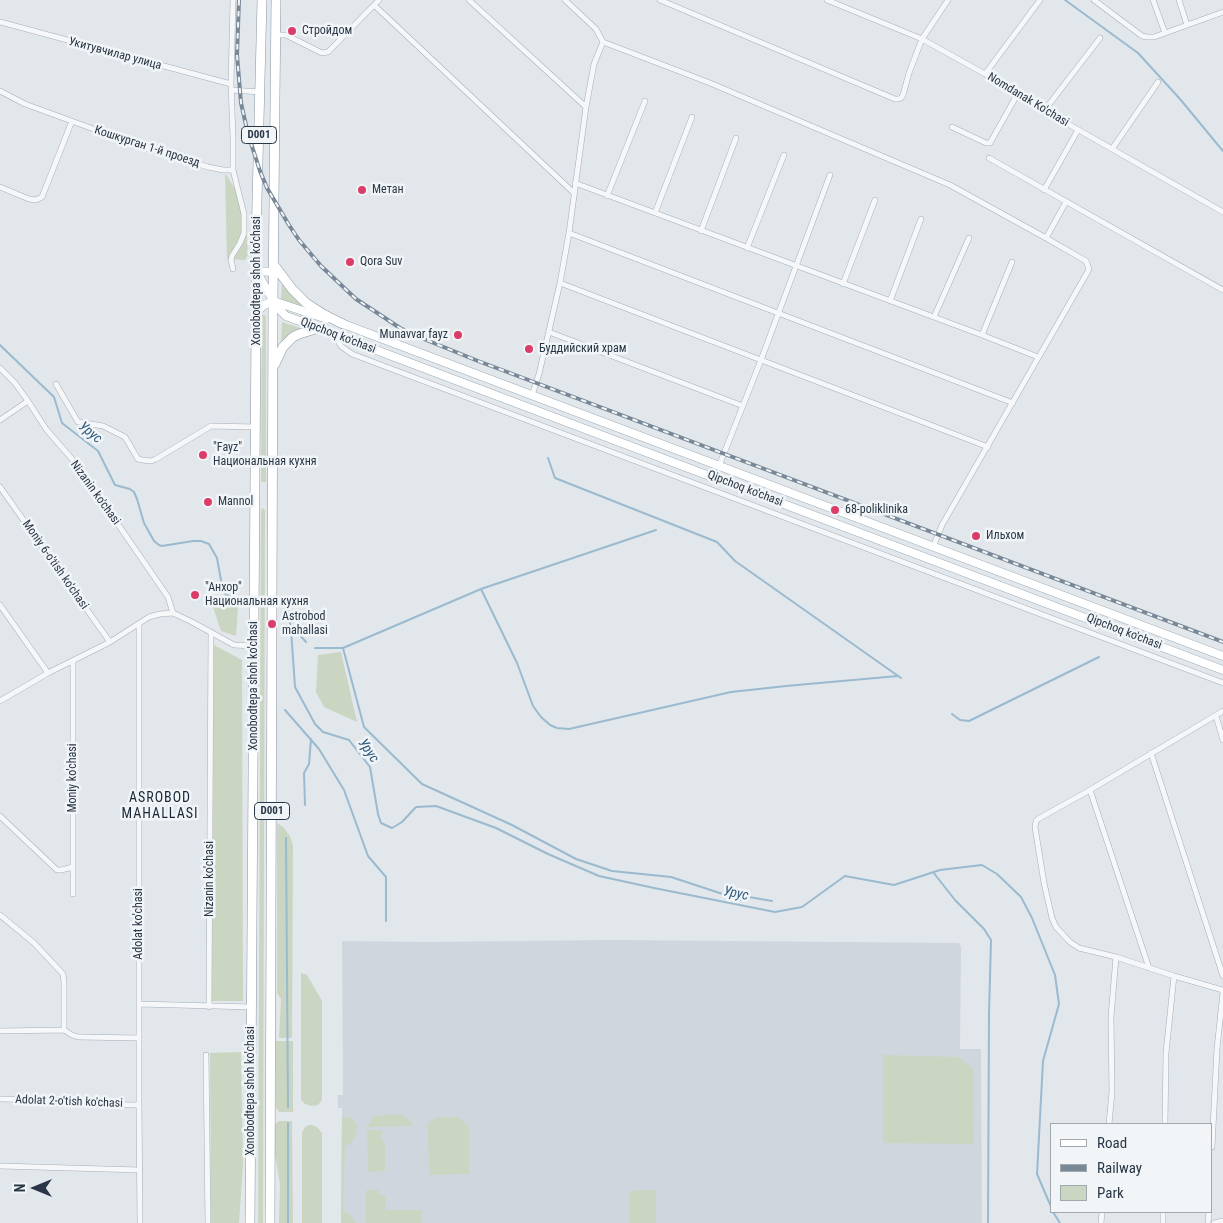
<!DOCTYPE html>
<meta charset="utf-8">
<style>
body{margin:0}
#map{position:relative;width:1223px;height:1223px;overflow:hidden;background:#e2e7ec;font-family:"Roboto Condensed",sans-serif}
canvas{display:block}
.legend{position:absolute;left:1050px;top:1123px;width:162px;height:90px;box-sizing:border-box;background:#f2f5f8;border:1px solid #a1a9b0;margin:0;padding:6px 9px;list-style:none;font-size:15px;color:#283645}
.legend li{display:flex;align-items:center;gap:10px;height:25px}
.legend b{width:25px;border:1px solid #a1a9b0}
.north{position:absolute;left:10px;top:1163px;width:50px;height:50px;-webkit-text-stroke:4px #f2f5f8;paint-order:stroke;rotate:270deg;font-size:14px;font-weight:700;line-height:20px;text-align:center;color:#283645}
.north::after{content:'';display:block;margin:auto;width:18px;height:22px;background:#283645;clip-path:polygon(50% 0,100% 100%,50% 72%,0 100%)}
</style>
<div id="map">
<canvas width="1223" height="1223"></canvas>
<ul class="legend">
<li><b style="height:6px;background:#fff"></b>Road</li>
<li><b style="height:6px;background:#798897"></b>Railway</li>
<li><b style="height:14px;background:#cad6c2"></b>Park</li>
</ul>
<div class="north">N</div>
</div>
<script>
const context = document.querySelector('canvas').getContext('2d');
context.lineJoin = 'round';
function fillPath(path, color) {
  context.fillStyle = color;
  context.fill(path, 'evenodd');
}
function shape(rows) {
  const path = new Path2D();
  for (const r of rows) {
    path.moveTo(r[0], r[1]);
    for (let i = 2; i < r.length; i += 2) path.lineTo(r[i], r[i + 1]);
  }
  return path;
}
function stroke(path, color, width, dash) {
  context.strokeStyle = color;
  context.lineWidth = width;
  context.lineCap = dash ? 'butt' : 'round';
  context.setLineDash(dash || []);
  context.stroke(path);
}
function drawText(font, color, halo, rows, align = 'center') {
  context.font = font + ' "Roboto Condensed",sans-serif';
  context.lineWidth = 5;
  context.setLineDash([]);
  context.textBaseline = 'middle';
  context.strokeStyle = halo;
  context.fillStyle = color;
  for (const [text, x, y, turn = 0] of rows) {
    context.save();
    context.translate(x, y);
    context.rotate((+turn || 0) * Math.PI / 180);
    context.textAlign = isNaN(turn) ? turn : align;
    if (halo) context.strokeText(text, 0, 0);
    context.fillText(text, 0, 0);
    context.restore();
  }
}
const built = shape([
 [613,940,959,943,961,947,960,1049,981,1049,982,1223,341,1223,342,1108,338,1108,338,1095,343,1095,342,941,428,942]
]);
const green = shape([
 [225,173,245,205,248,255,245,260,227,259],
 [282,284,293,297,304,307,281,300],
 [262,315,265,315,266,317,266,482,261,482],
 [282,322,303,329,292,333,285,339,281,344],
 [263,508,265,510,263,1223,258,1223,261,510],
 [212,595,238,607,236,636,221,631,213,607],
 [214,645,242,660,243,1001,212,1001],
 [341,652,357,722,324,707,316,692,318,655],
 [277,823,283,827,290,836,293,846,292,1038,279,1038,281,999,277,993],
 [301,973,307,975,322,1001,322,1100,318,1105,312,1106,305,1104,301,1100],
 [276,1041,293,1041,293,1112,279,1112,276,1108],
 [241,1052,243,1164,239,1223,211,1223,210,1053],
 [883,1055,959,1057,973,1069,974,1144,883,1143],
 [400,1114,410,1120,413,1126,367,1127,373,1116],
 [351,1117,356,1123,357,1129,355,1136,352,1142,345,1146,343,1211,351,1215,356,1223,341,1223,342,1118],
 [436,1117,458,1117,469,1127,469,1174,429,1175,428,1123],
 [280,1121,292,1121,293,1223,279,1223,280,1184,275,1155,275,1125,277,1122],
 [309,1125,312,1125,317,1127,322,1133,322,1223,302,1223,302,1133,305,1127],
 [367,1130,382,1130,382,1139,385,1143,385,1171,368,1172],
 [366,1190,379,1190,379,1195,385,1195,386,1210,422,1210,421,1223,366,1223],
 [656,1190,656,1223,629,1223,629,1191]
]);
const stream = shape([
 [1065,0,1138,53,1180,99,1223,151],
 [0,345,54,397,62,423,98,451,115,485,130,489,134,492,137,499,144,523,154,541,159,545,162,546,193,541,201,541,209,544,217,558,223,591,226,595,237,598],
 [548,458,555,478,717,542,735,561,901,678],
 [481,589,517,663,533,706,541,717,550,725,557,728,569,729,731,692,786,686,898,676],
 [283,601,288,608,291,630,295,687,315,724,323,732,349,740,370,767,378,814,381,823,392,828,402,822,416,807,436,806,496,828,548,854,599,876,654,888,775,912,802,907,845,876,894,885,940,870,982,865,997,874,1021,897,1032,918,1055,975,1059,1004,1043,1061,1037,1174,1052,1209],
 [291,630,298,633,306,642],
 [315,648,343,648,481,589,656,530],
 [343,648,364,727,422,784,512,825,576,859,612,871,671,877,741,900,749,897,772,901],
 [285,710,319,749,344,790,368,856,386,877,386,921],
 [952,714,960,720,969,721,1099,657],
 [305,805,304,773,309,764,311,739],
 [286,816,289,806],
 [286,838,288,1107],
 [933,872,955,900,984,929,991,940,989,1013,988,1223],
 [288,1123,288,1223],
 [1053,1212,1060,1223]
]);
const minor = shape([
 [233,0,231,84,233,138,233,170,244,214,244,233,240,243,232,256,231,260,233,269],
 [469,0,586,107],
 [660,0,895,99,898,99,901,98,903,95,909,73,922,39,948,0],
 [827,0,922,39,985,74,1017,95,1223,212],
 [1094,0,1142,36,1147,37,1154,37,1223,12],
 [1153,0,1165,33],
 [1179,0,1187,25],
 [374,5,574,193],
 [0,22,231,84],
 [276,35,286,35,322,53,328,52,379,0],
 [603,42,710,83,950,185,1046,238,1086,261,1089,269,1087,273,942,525,933,547],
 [985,74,1040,0],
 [231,90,260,92],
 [0,91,25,104,140,146,208,167,223,170,233,170],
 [1044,111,1100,38],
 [952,127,986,143,990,143,1017,95],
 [1112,149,1158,82],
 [989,158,1223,290],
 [575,183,982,335,1038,357],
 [0,187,29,199,36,200,42,197,72,121],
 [1044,190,1078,130],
 [607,196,645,101],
 [655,213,692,117],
 [701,231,736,138],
 [569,233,1013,403],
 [1046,238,1066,202],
 [747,248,784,155],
 [560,283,988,447],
 [843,284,875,200],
 [890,301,921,219],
 [934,317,969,238],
 [549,332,743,406],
 [334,335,341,346,352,354,1223,683],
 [982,335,1012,262],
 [0,368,15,383,28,401,46,429,72,459,124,533,168,597,173,613],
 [56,384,78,422,103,426,125,437,138,459,142,460,151,461,156,459,211,426,256,427],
 [532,395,539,374,560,283,569,233,586,107,594,64,603,42,596,29,565,0],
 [0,420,28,401],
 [719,466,761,360,830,175],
 [0,487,110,642],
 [0,605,48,673],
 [139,625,139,1105,140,1223],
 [73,661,73,894],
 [0,701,48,673,110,642,149,617,160,614,173,613,192,622,234,645,254,646],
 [1223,711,1090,790,1038,819,1036,821,1035,827,1044,883,1052,918,1056,927,1070,942,1079,948,1116,957,1174,976,1223,990],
 [1216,716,1223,740],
 [1151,753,1223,976],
 [1090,790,1149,968],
 [0,816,57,870,61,870,73,867],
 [0,915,34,943,63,974,64,983,64,1030],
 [139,1004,252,1007],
 [209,1007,211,632],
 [0,1031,64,1030,72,1035,78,1037,139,1038],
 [206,1055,208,1223],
 [0,1099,53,1100,70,1104,139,1105],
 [1109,1124,1112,1092,1111,1017,1116,957],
 [1165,1124,1166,1053,1174,976],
 [1212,1147,1217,1049,1223,992],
 [0,1166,140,1170],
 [1101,1223,1102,1212],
 [1163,1223,1163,1212],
 [1208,1223,1209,1212],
 [1214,1223,1223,1221]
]);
const primary = shape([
 [256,271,277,307,286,316,1223,670],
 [256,271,274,272],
 [256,313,264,305,273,301,327,319],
 [338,322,1223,656]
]);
const trunk = shape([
 [274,265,292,289,306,303,323,314,343,324],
 [275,364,283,347,293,337,299,334,319,328],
 [250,1223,256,325,256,242,262,0],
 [270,1223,273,301,276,0]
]);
const rail = shape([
 [239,0,237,55,241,103,248,134,260,171,267,188,289,225,299,240,321,266,356,299,385,318,400,328,419,337,478,361,1223,642]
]);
const markers = [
 [292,31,5,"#db3c68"],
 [362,190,5,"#db3c68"],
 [350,262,5,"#db3c68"],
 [458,335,5,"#db3c68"],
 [529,349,5,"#db3c68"],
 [203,455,5,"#db3c68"],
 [208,502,5,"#db3c68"],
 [835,510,5,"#db3c68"],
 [976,536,5,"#db3c68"],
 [195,595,5,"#db3c68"],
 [272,624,5,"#db3c68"]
];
const shields = [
 [259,135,35],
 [272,811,35]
];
const shieldNames = [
 ["D001",259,135],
 ["D001",272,811]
];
const poiNames = [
 ["Стройдом",302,31],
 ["Метан",372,190],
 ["Qora Suv",360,262],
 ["Munavvar fayz",448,335,"right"],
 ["Буддийский храм",539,349],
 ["\"Fayz\"",213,448],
 ["Национальная кухня",213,462],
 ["Mannol",218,502],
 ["68-poliklinika",845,510],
 ["Ильхом",986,536],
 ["\"Анхор\"",205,588],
 ["Национальная кухня",205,602],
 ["Astrobod",282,617],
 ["mahallasi",282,631]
];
const streetNames = [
 ["Укитувчилар улица",115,54,15],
 ["Nomdanak Ko'chasi",1028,100,31],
 ["Кошкурган 1-й проезд",147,147,18],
 ["Xonobodtepa shoh ko'chasi",257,281,-90],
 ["Qipchoq ko'chasi",338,336,21],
 ["Qipchoq ko'chasi",745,489,21],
 ["Nizanin ko'chasi",95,493,54],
 ["Moniy 6-o'tish ko'chasi",55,565,55],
 ["Qipchoq ko'chasi",1124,632,21],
 ["Xonobodtepa shoh ko'chasi",254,686,-90],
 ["Moniy ko'chasi",73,778,-90],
 ["Nizanin ko'chasi",210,879,-90],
 ["Adolat ko'chasi",139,924,-90],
 ["Xonobodtepa shoh ko'chasi",251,1091,-90],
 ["Adolat 2-o'tish ko'chasi",69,1102,2]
];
const waterNames = [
 ["Урус",90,433,39],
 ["Урус",368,751,56],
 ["Урус",736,894,11]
];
const neighbourhoodNames = [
 ["ASROBOD",160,798],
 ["MAHALLASI",160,814]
];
fillPath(built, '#cfd6de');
fillPath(green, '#cad6c2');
stroke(stream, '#9abacf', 2);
stroke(minor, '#a6aeb7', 6);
stroke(primary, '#a0adb8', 9);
stroke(trunk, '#8896a4', 10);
stroke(minor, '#f5f7f9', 5);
stroke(primary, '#fff', 8);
stroke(trunk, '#fff', 9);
stroke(rail, '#798897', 4);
stroke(rail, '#f2f5f8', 2, [5.5]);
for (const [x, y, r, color] of markers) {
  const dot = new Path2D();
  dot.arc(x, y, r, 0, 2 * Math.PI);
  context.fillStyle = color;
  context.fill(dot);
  stroke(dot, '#f2f5f8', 2);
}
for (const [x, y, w] of shields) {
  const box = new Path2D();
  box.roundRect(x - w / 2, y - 8.5, w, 17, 4);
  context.fillStyle = '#f2f5f8';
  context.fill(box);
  stroke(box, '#283645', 1);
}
drawText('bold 11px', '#283645', null, shieldNames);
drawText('12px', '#283645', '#f2f5f8', poiNames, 'left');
drawText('12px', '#283645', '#f2f5f8', streetNames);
drawText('italic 14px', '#2e5b7e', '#f2f5f8', waterNames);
context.letterSpacing = '1px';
drawText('14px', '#1a2736', '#f2f5f8', neighbourhoodNames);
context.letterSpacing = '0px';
</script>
